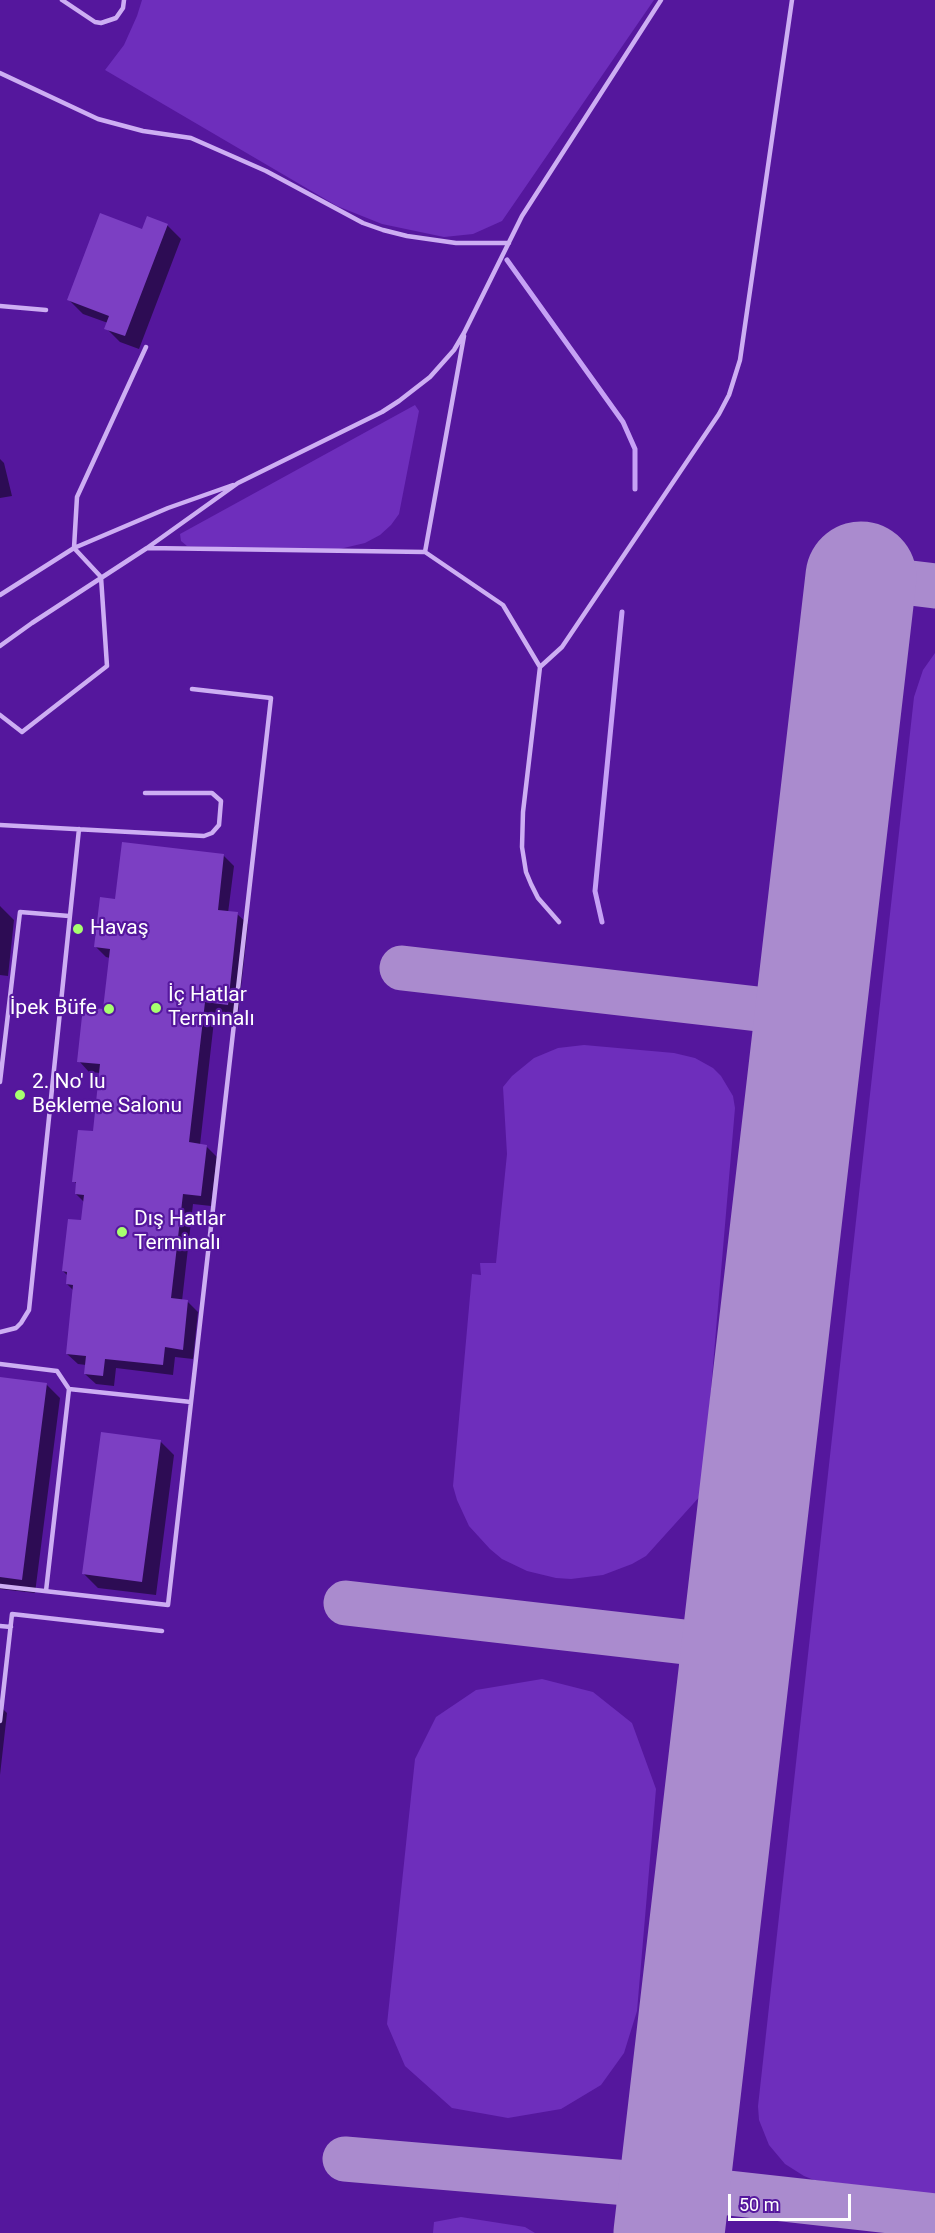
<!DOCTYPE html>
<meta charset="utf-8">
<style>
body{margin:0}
#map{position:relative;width:935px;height:2233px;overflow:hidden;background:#55179d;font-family:Roboto,sans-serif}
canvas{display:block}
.scale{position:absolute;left:728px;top:2194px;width:123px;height:27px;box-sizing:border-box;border:3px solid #fff;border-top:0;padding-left:8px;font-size:18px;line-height:21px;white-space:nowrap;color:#fff;-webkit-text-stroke:4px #55179d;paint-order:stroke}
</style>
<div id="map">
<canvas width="935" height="2233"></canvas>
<div class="scale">50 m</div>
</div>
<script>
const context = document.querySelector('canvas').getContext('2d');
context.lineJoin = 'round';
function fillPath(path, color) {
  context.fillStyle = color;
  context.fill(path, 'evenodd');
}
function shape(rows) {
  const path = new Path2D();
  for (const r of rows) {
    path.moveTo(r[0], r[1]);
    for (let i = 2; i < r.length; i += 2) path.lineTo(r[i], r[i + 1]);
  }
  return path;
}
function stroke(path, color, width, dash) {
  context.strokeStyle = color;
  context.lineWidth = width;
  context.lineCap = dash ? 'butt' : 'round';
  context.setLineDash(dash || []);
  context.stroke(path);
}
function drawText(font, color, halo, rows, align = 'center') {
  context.font = font + ' Roboto,sans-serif';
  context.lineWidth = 4.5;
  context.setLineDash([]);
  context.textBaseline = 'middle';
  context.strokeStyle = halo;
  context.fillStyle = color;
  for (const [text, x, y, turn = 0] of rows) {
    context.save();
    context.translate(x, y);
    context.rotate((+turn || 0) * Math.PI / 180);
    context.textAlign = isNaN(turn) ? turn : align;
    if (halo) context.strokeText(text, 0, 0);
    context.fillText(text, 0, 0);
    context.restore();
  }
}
const green = shape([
 [142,0,654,0,502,221,473,234,444,237,382,224,337,206,105,70,124,45,137,16],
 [415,405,419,411,399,514,391,525,380,535,365,543,331,551,187,546,181,541,180,534],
 [935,653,935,2195,814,2180,804,2176,785,2164,769,2145,759,2120,758,2106,914,697,923,670],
 [584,1045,674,1053,695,1058,713,1068,721,1076,733,1096,735,1108,702,1494,646,1556,632,1564,603,1575,571,1579,556,1578,527,1571,502,1559,490,1549,469,1526,457,1500,453,1486,472,1274,481,1275,480,1263,496,1263,507,1154,503,1087,512,1076,534,1058,558,1048],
 [542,1679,593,1692,632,1723,656,1789,637,2011,624,2053,601,2085,561,2109,508,2118,452,2108,405,2066,387,2024,415,1759,436,1717,476,1690],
 [461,2217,525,2227,535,2233,433,2233,434,2222]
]);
const shadow = shape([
 [167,225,181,239,139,349,120,342,106,328,108,323,83,314,69,300],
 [0,459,4,463,12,496,0,498],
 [223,855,234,866,228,913,237,914,248,924,238,1014,215,1012,200,1145,206,1146,217,1157,211,1206,193,1204,182,1301,187,1301,198,1312,193,1359,175,1357,173,1375,116,1368,114,1386,96,1384,85,1374,86,1365,78,1364,67,1354,74,1291,67,1284,68,1276,63,1271,82,1222,84,1202,76,1194,77,1184,74,1181,94,1133,101,1073,89,1072,79,1061,104,1011,110,958,106,957,96,947,117,901],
 [0,906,14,920,8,976,0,975],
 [0,1378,46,1384,60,1398,35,1593,0,1589],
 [160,1441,174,1455,156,1595,98,1588,83,1573],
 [0,1706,7,1713,0,1775]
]);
const stream = shape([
 [507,260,623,422,635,449,635,489],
 [602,922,595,891,622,612]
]);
const taxiway = shape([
 [861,577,935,586],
 [402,968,810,1015],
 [346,1603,737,1648],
 [345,2159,675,2187,935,2216]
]);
const runway = shape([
 [669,2233,861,577]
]);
const building = shape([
 [100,213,142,229,147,216,168,224,125,336,104,329,109,316,67,300],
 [122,842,224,854,218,910,238,912,228,1005,205,1002,189,1142,207,1145,201,1196,183,1194,171,1298,188,1300,183,1350,165,1347,163,1365,105,1359,103,1376,84,1374,86,1356,66,1354,73,1285,66,1284,67,1272,62,1271,68,1219,81,1220,84,1195,75,1194,76,1182,72,1182,78,1130,93,1131,100,1064,77,1062,83,1007,103,1009,110,949,94,947,100,897,115,899],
 [0,1377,47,1383,22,1580,0,1577],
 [101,1432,161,1440,142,1582,82,1574]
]);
const lane = shape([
 [62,0,95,22,101,23,116,18,123,8,124,0],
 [0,73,98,119,143,131,191,138,266,171,363,223,383,230,407,236,456,243,509,243],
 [0,306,46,310],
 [147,548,425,552,503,605,540,667,523,812,522,847,526,872,531,884,538,898,559,922],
 [425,552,464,336],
 [0,595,74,548,168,508,233,485],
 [0,646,32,623,147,548,238,483,382,412,399,401,430,377,454,350,464,333,522,216,661,0],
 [540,667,562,647,719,414,729,395,740,360,792,0],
 [0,715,22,732,107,666,101,577,74,548,77,497,146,347],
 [0,825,204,836,212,833,219,825,221,801,212,793,145,793],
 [0,1082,20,912,69,916],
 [0,1332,16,1328,21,1323,29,1310,79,829],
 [0,1364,57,1371,69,1389],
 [0,1586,168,1605,271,698,192,689],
 [46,1591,69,1389,191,1402],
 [0,1626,11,1627],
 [0,1721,12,1614,162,1631]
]);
const markers = [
 [78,929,6,"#a7ff6f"],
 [156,1008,6,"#a7ff6f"],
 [109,1009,6,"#a7ff6f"],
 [20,1095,6,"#a7ff6f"],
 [122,1232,6,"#a7ff6f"]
];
const poiNames = [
 ["Havaş",90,929],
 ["İç Hatlar",168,996],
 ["Terminalı",168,1020],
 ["İpek Büfe",97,1009,"right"],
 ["2. No' lu",32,1083],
 ["Bekleme Salonu",32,1107],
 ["Dış Hatlar",134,1220],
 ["Terminalı",134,1244]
];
fillPath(green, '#6e2ebc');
fillPath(shadow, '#0007');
stroke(stream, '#c6a1f5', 5);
stroke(taxiway, '#aa8bce', 45);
stroke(runway, '#aa8bce', 111);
fillPath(building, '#7c3fc3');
stroke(lane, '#cdaef3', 4.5);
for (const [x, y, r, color] of markers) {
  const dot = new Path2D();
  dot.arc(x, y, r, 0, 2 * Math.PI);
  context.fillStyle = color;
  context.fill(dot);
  stroke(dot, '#55179d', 2);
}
drawText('21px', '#fff', '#55179d', poiNames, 'left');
</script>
